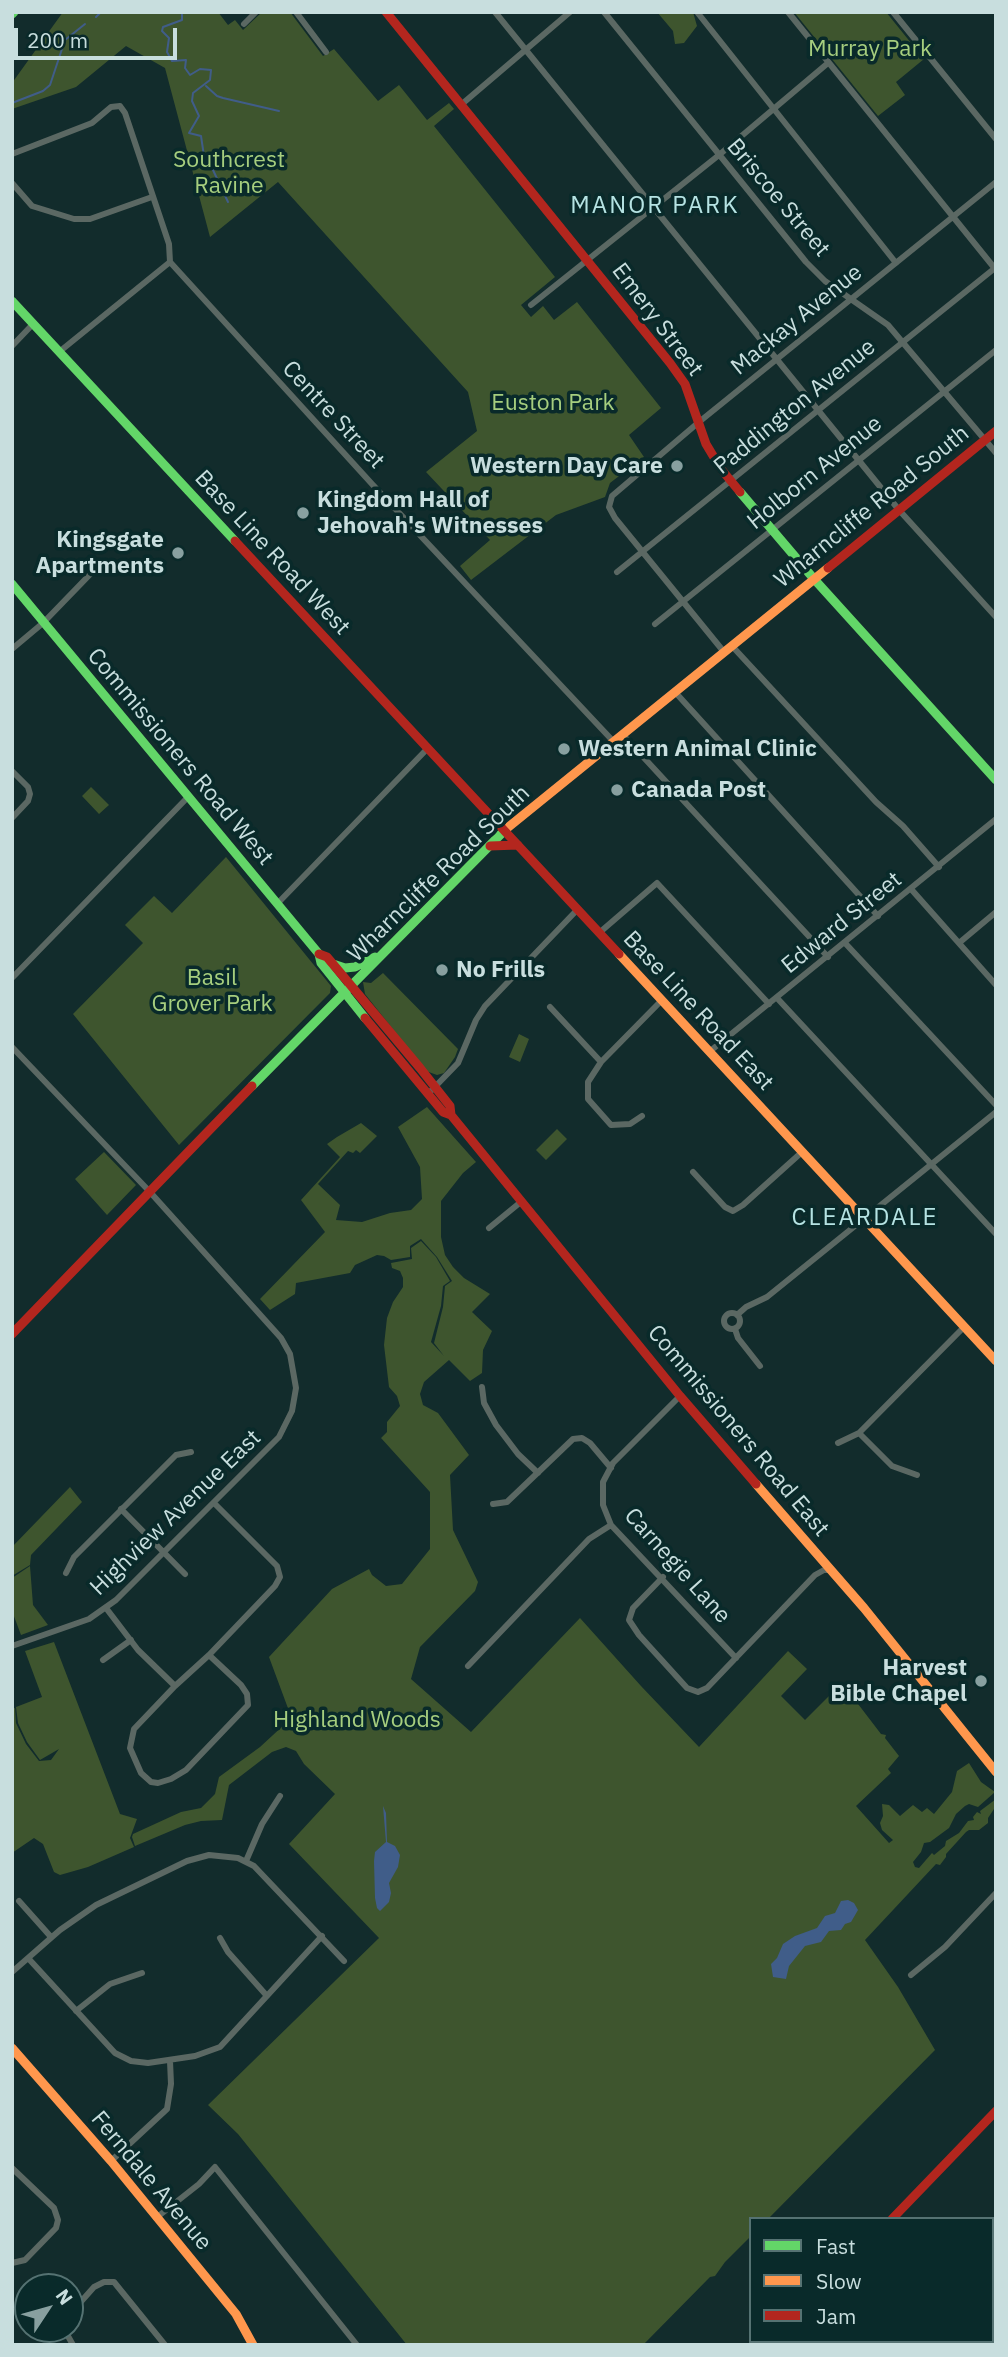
<!DOCTYPE html>
<style>
body{margin:0}
#map{position:relative;width:1008px;height:2357px;overflow:hidden;background:#122c2c;font-family:"IBM Plex Sans",sans-serif}
canvas{display:block}
.frame{position:absolute;inset:0;border:14px solid #c8dede;pointer-events:none}
.legend{position:absolute;left:749px;top:2217px;width:245px;height:126px;box-sizing:border-box;background:#092a2a;border:2px solid #557272;margin:0;padding:9px 12px;list-style:none;font-size:21px;color:#c8dede}
.legend li{display:flex;align-items:center;gap:14px;height:35px}
.legend b{width:35px;border:2px solid #557272}
.north{position:absolute;left:14px;top:2273px;width:70px;height:70px;box-sizing:border-box;background:#092a2a;border:2px solid #557272;border-radius:50%;rotate:54deg;font-size:19px;font-weight:700;line-height:28px;text-align:center;color:#c8dede}
.north::after{content:'';display:block;margin:auto;width:24px;height:32px;background:#88a0a0;clip-path:polygon(50% 0,100% 100%,50% 72%,0 100%)}
.scale{position:absolute;left:14px;top:28px;width:163px;height:32px;box-sizing:border-box;border:4px solid #c8dede;border-top:0;padding-left:9px;font-size:21px;line-height:24px;white-space:nowrap;color:#c8dede;-webkit-text-stroke:5px #092a2a;paint-order:stroke}
</style>
<div id="map">
<canvas width="1008" height="2357"></canvas>
<div class="frame"></div>
<ul class="legend">
<li><b style="height:9px;background:#63d668"></b>Fast</li>
<li><b style="height:9px;background:#ff974d"></b>Slow</li>
<li><b style="height:9px;background:#b3261e"></b>Jam</li>
</ul>
<div class="north">N</div>
<div class="scale">200 m</div>
</div>
<script>
const context = document.querySelector('canvas').getContext('2d');
context.lineJoin = 'round';
function fillPath(path, color) {
  context.fillStyle = color;
  context.fill(path, 'evenodd');
}
function shape(rows) {
  const path = new Path2D();
  for (const r of rows) {
    if (r.length === 3) {
      path.moveTo(r[0] + r[2], r[1]);
      path.arc(r[0], r[1], r[2], 0, 2 * Math.PI);
      continue;
    }
    path.moveTo(r[0], r[1]);
    for (let i = 2; i < r.length; i += 2) path.lineTo(r[i], r[i + 1]);
  }
  return path;
}
function stroke(path, color, width, dash) {
  context.strokeStyle = color;
  context.lineWidth = width;
  context.lineCap = dash ? 'butt' : 'round';
  context.setLineDash(dash || []);
  context.stroke(path);
}
function drawText(font, color, halo, rows, align = 'center') {
  context.font = font + ' "IBM Plex Sans",sans-serif';
  context.lineWidth = 7;
  context.setLineDash([]);
  context.textBaseline = 'middle';
  context.strokeStyle = halo;
  context.fillStyle = color;
  for (const [text, x, y, turn = 0] of rows) {
    context.save();
    context.translate(x, y);
    context.rotate((+turn || 0) * Math.PI / 180);
    context.textAlign = isNaN(turn) ? turn : align;
    if (halo) context.strokeText(text, 0, 0);
    context.fillText(text, 0, 0);
    context.restore();
  }
}
const green = shape([
 [63,12,218,12,228,25,235,20,243,30,262,12,290,12,323,56,334,49,378,101,399,85,427,120,449,103,454,109,434,126,555,277,521,305,531,317,543,306,554,320,577,302,661,408,629,435,644,457,610,483,605,497,556,515,471,580,460,566,490,540,426,472,477,431,468,392,278,182,210,237,165,68,126,46,76,87,12,109,12,83],
 [657,12,693,12,697,26,684,43,675,44,673,31],
 [794,12,886,12,924,59,896,82,905,95,878,116],
 [91,787,109,805,99,814,82,796],
 [226,857,331,986,330,993,179,1145,73,1014,143,943,125,925,154,896,172,913],
 [383,973,458,1049,455,1057,444,1073,437,1075,426,1071,365,994,363,982,371,983],
 [519,1034,529,1039,520,1062,509,1057],
 [427,1107,476,1162,463,1173,441,1201,441,1237,445,1255,453,1267,464,1278,490,1294,472,1312,492,1331,483,1350,482,1373,470,1381,449,1360,424,1382,420,1394,423,1405,438,1413,469,1455,450,1475,453,1530,478,1582,475,1591,420,1647,411,1679,471,1732,580,1618,641,1686,699,1747,788,1651,807,1669,781,1696,805,1720,842,1683,881,1734,886,1735,885,1738,899,1756,888,1769,891,1773,856,1806,889,1843,893,1840,882,1830,880,1823,883,1816,882,1804,889,1805,900,1816,913,1805,922,1812,927,1808,934,1814,952,1792,957,1771,969,1763,981,1782,995,1792,978,1807,969,1804,965,1806,956,1814,949,1828,930,1842,924,1843,921,1852,913,1862,915,1867,919,1868,932,1853,934,1855,945,1846,946,1841,959,1833,968,1821,974,1820,973,1817,977,1812,981,1814,980,1811,996,1799,996,1806,988,1818,988,1823,979,1830,969,1830,966,1832,946,1854,946,1857,940,1865,936,1864,865,1940,898,1987,935,2050,768,2219,751,2219,751,2236,725,2262,715,2276,710,2277,643,2345,407,2345,238,2134,208,2105,379,1938,289,1844,335,1794,304,1764,296,1751,286,1747,272,1752,229,1785,222,1820,201,1821,185,1825,135,1846,132,1837,133,1834,181,1812,201,1808,215,1794,219,1777,260,1747,286,1723,289,1711,269,1657,332,1589,369,1569,372,1575,386,1586,402,1584,430,1549,430,1492,381,1438,387,1432,387,1422,400,1406,397,1396,389,1387,384,1345,387,1318,393,1302,403,1287,403,1278,400,1271,392,1268,391,1263,412,1259,411,1248,421,1241,436,1257,450,1281,443,1286,441,1306,431,1342,444,1356,434,1343,443,1307,445,1286,452,1281,437,1257,421,1239,410,1246,410,1257,391,1260,384,1256,377,1255,355,1265,350,1273,296,1283,295,1294,270,1310,260,1299,325,1232,301,1200,340,1157,327,1144,337,1137,361,1123,377,1136,360,1153,356,1150,353,1153,348,1151,318,1184,340,1205,336,1220,362,1222,390,1213,411,1210,422,1199,420,1167,398,1127],
 [557,1129,567,1139,546,1160,536,1150],
 [104,1152,136,1185,107,1215,75,1179],
 [70,1487,82,1502,31,1555,30,1565,12,1576,12,1547],
 [30,1566,33,1605,48,1625,21,1635,12,1611,12,1578],
 [54,1642,120,1814,137,1819,130,1838,134,1847,88,1867,60,1875,54,1872,43,1844,34,1838,12,1853,12,1709,15,1708,16,1723,26,1744,39,1761,51,1760,59,1749,40,1760,27,1742,18,1723,16,1707,42,1697,25,1651]
]);
const water = shape([
 [383,1806,386,1813,387,1842,395,1846,400,1855,398,1867,389,1883,391,1893,389,1902,380,1911,377,1908,375,1898,374,1861,375,1852,386,1842],
 [848,1900,854,1903,858,1910,851,1922,845,1924,841,1930,829,1931,821,1942,805,1946,789,1966,786,1979,773,1977,771,1964,777,1958,783,1944,795,1936,817,1928,825,1916,835,1913,841,1901]
]);
const stream = shape([
 [182,12,182,20,163,27,162,31,169,38,167,52,172,61,186,60,185,68,190,75,200,69,211,70,210,80,193,93,192,101,199,116,189,133,201,136,204,156,213,170,228,202],
 [96,17,101,12],
 [206,86,217,96,223,98,279,111],
 [12,103,43,91,50,85,65,40,85,24]
]);
const street = shape([
 [296,12,326,52],
 [495,12,899,510,996,617],
 [604,12,806,262,825,281,888,325,996,453],
 [697,12,896,263],
 [788,12,996,270],
 [893,12,996,139],
 [244,24,256,12],
 [462,104,570,12],
 [12,154,92,123,111,107,120,106,125,113,169,244,170,262,372,484,613,741],
 [12,183,32,206,74,219,90,219,152,197],
 [531,305,719,155,828,63],
 [12,346,33,324],
 [59,352,170,262],
 [617,572,995,268],
 [655,624,996,350],
 [732,646,876,802,903,826,939,867],
 [12,649,43,623,102,562],
 [724,652,615,518,609,507,612,496,699,422,996,182],
 [675,692,878,916],
 [622,734,828,957],
 [12,771,28,787,30,794,28,801,12,818],
 [911,889,996,985],
 [277,904,428,748],
 [599,933,657,883,769,1004],
 [845,943,996,1105],
 [959,943,996,912],
 [12,978,188,797],
 [777,998,996,1234],
 [550,1007,601,1062],
 [12,1047,150,1192,281,1338,290,1354,296,1388,292,1411,279,1437,116,1600,89,1619,12,1646],
 [709,1052,996,819],
 [428,1094,458,1063,476,1020,485,1006,577,910],
 [642,1116,630,1124,611,1125,588,1099,588,1082,601,1062,661,1001],
 [693,1172,725,1207,733,1211,743,1205,802,1152],
 [489,1228,522,1201],
 [732,1321,8],
 [737,1315,746,1307,767,1297,996,1112],
 [735,1329,738,1338,760,1366],
 [482,1387,484,1403,496,1425,518,1454,538,1473],
 [680,1396,613,1463,603,1482,603,1505,611,1525,736,1658],
 [859,1433,892,1466,917,1475],
 [838,1443,859,1433,964,1327],
 [493,1504,507,1502,573,1439,582,1438,590,1443,611,1468],
 [121,1509,185,1574],
 [66,1573,74,1557,176,1455,191,1452],
 [663,1577,633,1608,629,1620,639,1635,687,1688,698,1692,707,1688,815,1575,824,1570,830,1570],
 [106,1608,138,1650,175,1686],
 [209,1655,241,1685,247,1694,248,1705,186,1770,171,1779,158,1783,151,1782,141,1773,130,1748,134,1729,175,1686,209,1655,275,1586,280,1577,277,1566,214,1503],
 [103,1660,131,1640],
 [468,1666,589,1539,611,1525],
 [246,1861,262,1824,280,1796],
 [19,1901,51,1937],
 [220,1938,228,1952,267,1996],
 [28,1958,115,2053,131,2061,148,2063,195,2056,220,2047,322,1936],
 [12,1972,60,1930,96,1905,187,1861,209,1855,238,1858,254,1866,344,1961],
 [911,1975,945,1947,996,1893],
 [76,2011,110,1984,142,1973],
 [111,2161,167,2109,171,2084,170,2061],
 [12,2168,54,2208,58,2220,56,2228,25,2260,12,2263],
 [156,2218,199,2184,215,2167,357,2345],
 [70,2314,94,2287,104,2282,114,2282,165,2345],
 [64,2329,73,2345],
 [941,2345,944,2341]
]);
const fast = shape([
 [12,14,14,12],
 [12,301,235,541],
 [740,492,814,579,996,780],
 [12,584,319,954,321,963,365,1018],
 [333,964,345,968,355,967,375,957],
 [252,1086,506,829]
]);
const slow = shape([
 [506,829,828,568],
 [619,954,996,1361],
 [756,1484,864,1608,996,1772],
 [12,2048,111,2161,236,2314,253,2345]
]);
const jam = shape([
 [386,12,670,363,685,384,706,444,721,469,740,492],
 [235,541,619,954],
 [828,568,996,431],
 [490,846,518,845],
 [319,954,327,957,420,1068,450,1106,451,1115],
 [365,1018,443,1112,451,1115,680,1396,756,1484],
 [12,1334,252,1086],
 [892,2219,996,2111],
 [929,2341,933,2345],
 [770,2345,773,2341]
]);
const markers = [
 [677,466,7,"#88a0a0"],
 [303,513,7,"#88a0a0"],
 [178,553,7,"#88a0a0"],
 [564,749,7,"#88a0a0"],
 [617,790,7,"#88a0a0"],
 [442,970,7,"#88a0a0"],
 [981,1681,7,"#88a0a0"]
];
const parkNames = [
 ["Murray Park",870,49],
 ["Southcrest",229,160],
 ["Ravine",229,186],
 ["Euston Park",553,403],
 ["Basil",212,978],
 ["Grover Park",212,1004],
 ["Highland Woods",357,1720]
];
const streetNames = [
 ["Briscoe Street",778,198,50],
 ["Emery Street",657,320,53],
 ["Mackay Avenue",797,320,-39],
 ["Paddington Avenue",795,407,-39],
 ["Centre Street",333,415,47],
 ["Holborn Avenue",815,473,-39],
 ["Wharncliffe Road South",872,507,-39],
 ["Base Line Road West",272,553,47],
 ["Commissioners Road West",180,757,50],
 ["Wharncliffe Road South",439,874,-44],
 ["Edward Street",842,923,-39],
 ["Base Line Road East",698,1011,47],
 ["Commissioners Road East",738,1431,50],
 ["Highview Avenue East",176,1513,-44],
 ["Carnegie Lane",677,1566,48],
 ["Ferndale Avenue",151,2181,50]
];
const poiNames = [
 ["Western Day Care",663,466,"right"],
 ["Kingdom Hall of",317,500],
 ["Jehovah's Witnesses",317,526],
 ["Kingsgate",164,540,"right"],
 ["Apartments",164,566,"right"],
 ["Western Animal Clinic",578,749],
 ["Canada Post",631,790],
 ["No Frills",456,970],
 ["Harvest",967,1668,"right"],
 ["Bible Chapel",967,1694,"right"]
];
const neighbourhoodNames = [
 ["MANOR PARK",655,206],
 ["CLEARDALE",865,1218]
];
fillPath(green, '#3e552e');
fillPath(water, '#405d89');
stroke(stream, '#405d89', 2);
stroke(street, '#5b6863', 6);
stroke(fast, '#63d668', 9);
stroke(slow, '#ff974d', 9);
stroke(jam, '#b3261e', 9);
for (const [x, y, r, color] of markers) {
  const dot = new Path2D();
  dot.arc(x, y, r, 0, 2 * Math.PI);
  context.fillStyle = color;
  context.fill(dot);
  stroke(dot, '#092a2a', 2.5);
}
drawText('23px', '#a6ce7e', '#092a2a', parkNames);
drawText('23px', '#c8dede', '#092a2a', streetNames);
drawText('bold 23px', '#c8dede', '#092a2a', poiNames, 'left');
context.letterSpacing = '2px';
drawText('24px', '#b6e3e3', '#092a2a', neighbourhoodNames);
context.letterSpacing = '0px';
</script>
